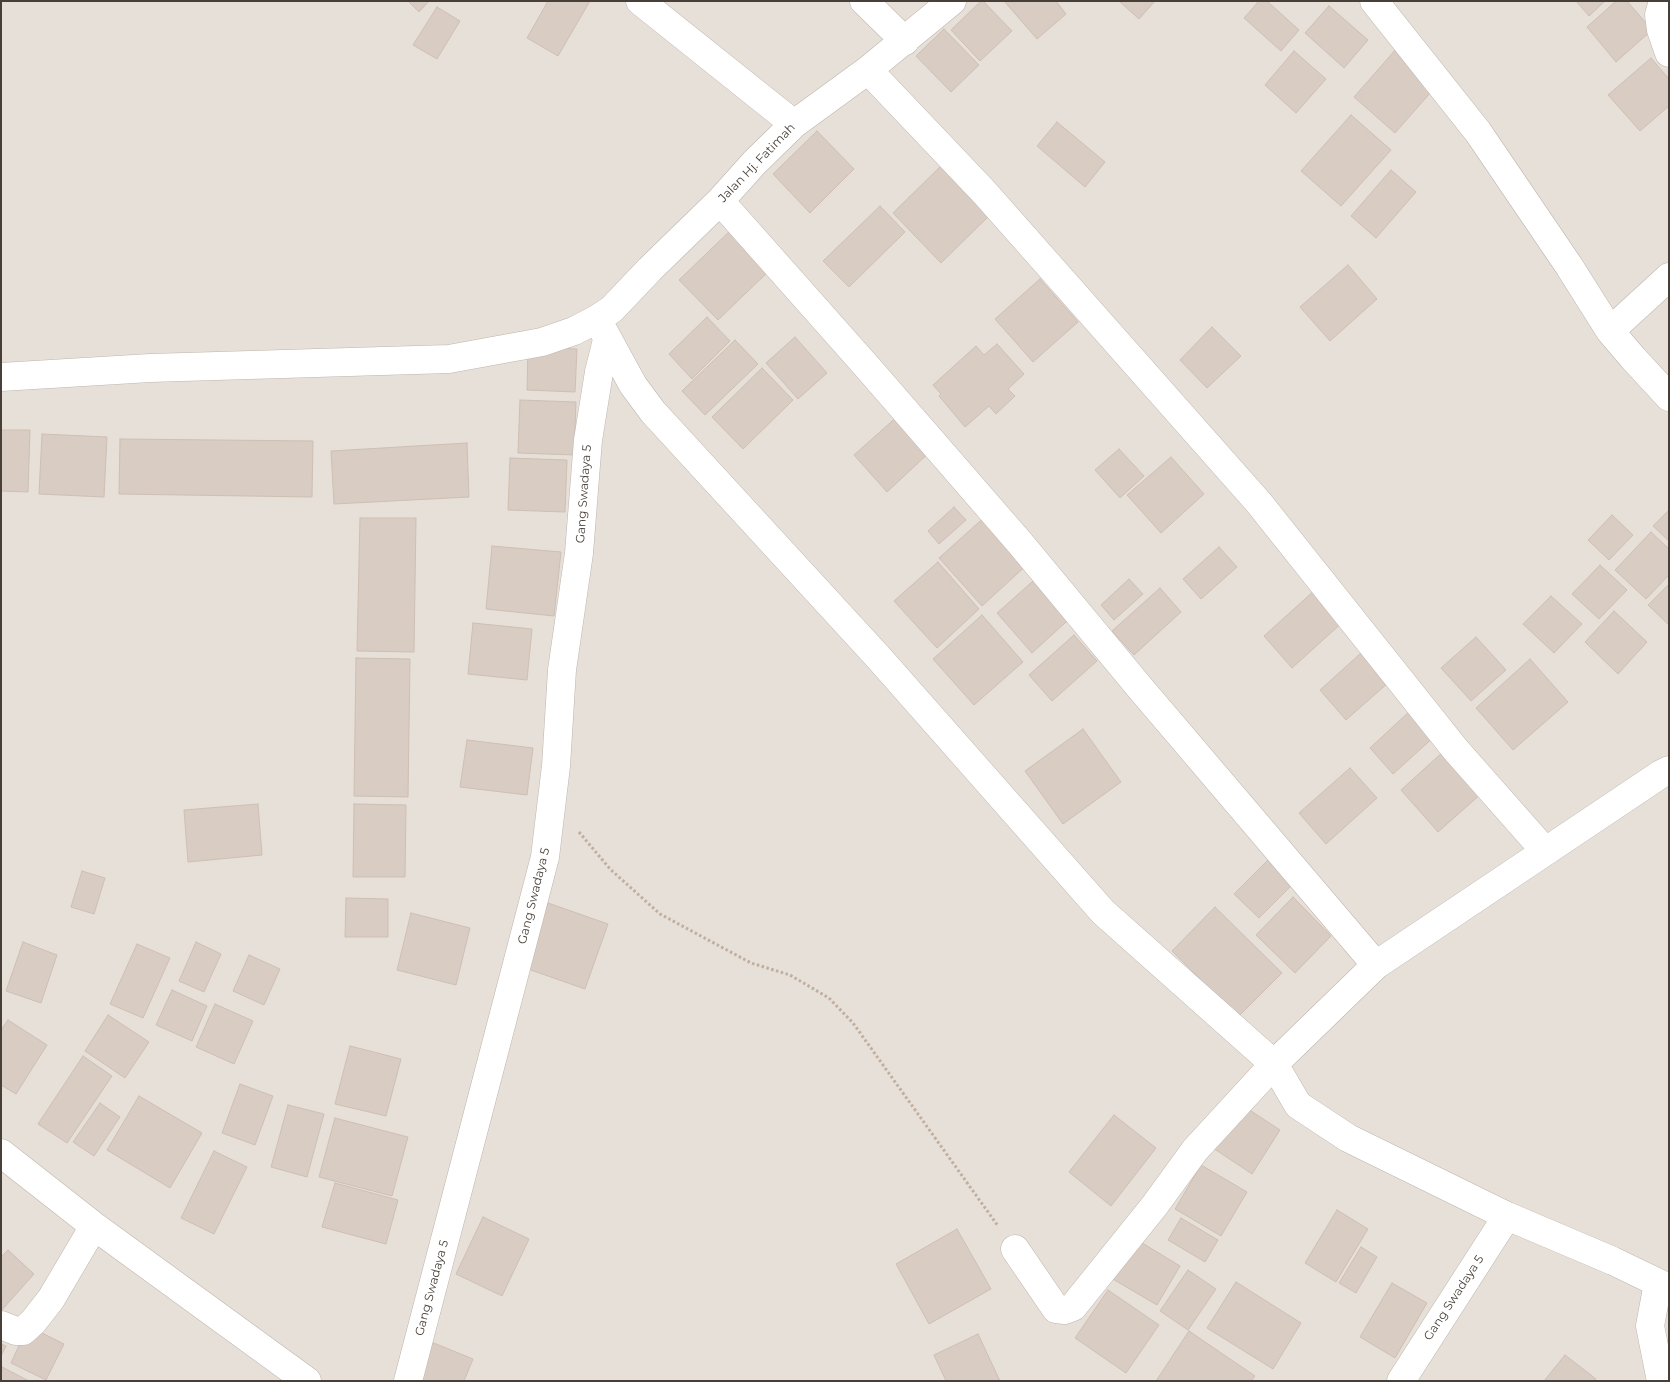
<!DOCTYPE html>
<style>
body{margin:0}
#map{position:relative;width:1670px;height:1382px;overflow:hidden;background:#f4efea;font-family:Montserrat,sans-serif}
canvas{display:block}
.frame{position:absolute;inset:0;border:2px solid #473f38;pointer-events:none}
</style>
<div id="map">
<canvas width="1670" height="1382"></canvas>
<div class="frame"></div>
</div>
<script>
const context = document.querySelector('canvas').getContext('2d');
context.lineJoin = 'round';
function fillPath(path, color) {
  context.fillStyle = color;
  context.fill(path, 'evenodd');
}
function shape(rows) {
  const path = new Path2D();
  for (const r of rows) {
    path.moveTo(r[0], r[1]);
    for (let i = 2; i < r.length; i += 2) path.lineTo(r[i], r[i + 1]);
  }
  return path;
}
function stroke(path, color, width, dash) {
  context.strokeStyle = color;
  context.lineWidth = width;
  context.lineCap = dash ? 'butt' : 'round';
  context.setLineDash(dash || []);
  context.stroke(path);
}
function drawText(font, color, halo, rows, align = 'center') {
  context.font = font + ' Montserrat,sans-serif';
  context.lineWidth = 5;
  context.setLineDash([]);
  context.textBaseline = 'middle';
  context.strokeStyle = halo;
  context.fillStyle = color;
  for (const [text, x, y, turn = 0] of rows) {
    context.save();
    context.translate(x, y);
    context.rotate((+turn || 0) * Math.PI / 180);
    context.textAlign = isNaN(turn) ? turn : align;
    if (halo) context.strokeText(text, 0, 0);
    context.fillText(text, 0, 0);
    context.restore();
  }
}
const residential = shape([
 [1,1,1669,1,1669,1381,1,1381]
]);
const building = shape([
 [408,1,429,1,419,12,408,1],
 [548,1,590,1,558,56,527,38,548,1],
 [981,1,983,1,1012,31,980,61,951,30,981,1],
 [1004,1,1056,1,1066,14,1037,39,1004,1],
 [1119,1,1155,1,1139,19,1119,1],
 [1259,1,1267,1,1299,30,1281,51,1244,18,1259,1],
 [1576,1,1605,1,1589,16,1576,1],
 [1616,1,1627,1,1652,30,1616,62,1587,27,1616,1],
 [1329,6,1368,40,1344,68,1305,33,1329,6],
 [437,7,460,21,437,59,413,45,437,7],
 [944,29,979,65,951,92,916,56,944,29],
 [1397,48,1438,84,1395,133,1354,97,1397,48],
 [1294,51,1326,79,1296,113,1265,85,1294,51],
 [1651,58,1669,79,1669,106,1640,131,1608,95,1651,58],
 [1351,115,1391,150,1341,206,1301,171,1351,115],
 [1057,122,1105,162,1085,187,1037,146,1057,122],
 [817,131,854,169,810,213,773,174,817,131],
 [946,161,994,211,941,263,893,213,946,161],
 [1391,170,1416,192,1376,238,1351,216,1391,170],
 [880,206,905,232,849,287,823,261,880,206],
 [734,227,773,267,718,320,679,280,734,227],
 [1348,265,1377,299,1330,341,1300,307,1348,265],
 [1040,279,1078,322,1033,362,995,319,1040,279],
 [707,317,730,341,692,379,669,354,707,317],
 [1212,327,1241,356,1207,388,1180,360,1212,327],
 [795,337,827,373,798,399,766,363,795,337],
 [735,340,758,364,705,415,682,391,735,340],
 [997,344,1024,374,1008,389,1015,396,996,414,989,406,965,427,939,396,941,394,933,385,976,346,984,355,997,344],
 [528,347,577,349,575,392,527,390,528,347],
 [762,368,793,400,743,449,712,417,762,368],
 [520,400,576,402,574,455,518,453,520,400],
 [900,414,932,450,887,492,854,455,900,414],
 [1,430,30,430,28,492,1,491,1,430],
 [42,434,107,437,104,497,39,494,42,434],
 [120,439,313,441,312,497,119,494,120,439],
 [467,443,469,497,334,504,331,451,467,443],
 [1119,449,1144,476,1120,498,1095,470,1119,449],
 [1171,457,1204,494,1161,533,1127,495,1171,457],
 [510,458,567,460,565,512,508,510,510,458],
 [954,507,966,520,939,544,928,531,954,507],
 [1669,510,1669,541,1653,526,1669,510],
 [988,514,1030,562,982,606,939,558,988,514],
 [1612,515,1633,535,1609,560,1588,540,1612,515],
 [360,518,416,518,414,652,357,651,360,518],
 [1651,532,1669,549,1669,575,1646,599,1615,570,1651,532],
 [492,546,561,552,554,616,486,609,492,546],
 [1219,547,1237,567,1201,599,1183,579,1219,547],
 [938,562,979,609,937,648,894,601,938,562],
 [1600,565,1627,590,1599,619,1572,594,1600,565],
 [1041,574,1076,613,1032,653,997,613,1041,574],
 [1129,579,1143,594,1114,620,1101,605,1129,579],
 [1669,584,1669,625,1648,605,1669,584],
 [1160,588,1181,612,1134,655,1112,631,1160,588],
 [1316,589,1344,621,1292,668,1264,636,1316,589],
 [1551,596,1582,624,1554,653,1523,624,1551,596],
 [1614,611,1647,642,1618,674,1585,642,1614,611],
 [982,615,1023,662,974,705,933,659,982,615],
 [473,623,532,629,527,680,468,674,473,623],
 [1074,635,1097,661,1052,701,1029,675,1074,635],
 [1476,637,1506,670,1471,701,1441,668,1476,637],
 [1361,653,1388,683,1346,720,1320,690,1361,653],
 [356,658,410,659,408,797,354,796,356,658],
 [1530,659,1568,702,1513,750,1476,708,1530,659],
 [1411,710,1435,736,1393,774,1370,748,1411,710],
 [1083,729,1121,782,1063,824,1025,771,1083,729],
 [467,740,533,748,527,795,460,787,467,740],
 [1444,751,1482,793,1438,832,1401,790,1444,751],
 [1350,768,1377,798,1326,844,1299,813,1350,768],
 [258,804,262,855,188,862,184,810,258,804],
 [354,804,406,805,405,877,353,877,354,804],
 [1271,857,1295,882,1259,918,1234,894,1271,857],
 [82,871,105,878,94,914,71,907,82,871],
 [1293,897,1331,936,1295,973,1256,935,1293,897],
 [346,898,388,899,388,937,345,937,346,898],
 [548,903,608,924,585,989,525,968,548,903],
 [1215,907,1282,973,1238,1017,1172,951,1215,907],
 [411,913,470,928,456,985,397,970,411,913],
 [23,942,57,955,41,1003,6,991,23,942],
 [196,942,221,954,204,992,179,981,196,942],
 [137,944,170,958,143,1018,110,1004,137,944],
 [249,955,280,969,264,1005,233,991,249,955],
 [172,990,207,1006,192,1041,156,1025,172,990],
 [215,1004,253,1021,234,1064,196,1047,215,1004],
 [108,1015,149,1042,125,1078,85,1051,108,1015],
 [8,1020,47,1045,16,1094,1,1085,1,1030,8,1020],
 [350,1046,401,1059,386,1116,335,1104,350,1046],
 [83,1056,112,1076,67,1143,38,1124,83,1056],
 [240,1084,273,1096,255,1145,222,1133,240,1084],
 [139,1096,202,1133,170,1188,107,1150,139,1096],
 [100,1103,120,1117,94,1156,73,1142,100,1103],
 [288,1105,324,1114,307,1177,271,1167,288,1105],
 [1242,1105,1280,1130,1252,1174,1213,1148,1242,1105],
 [1114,1115,1156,1148,1111,1206,1069,1172,1114,1115],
 [335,1118,408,1137,392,1196,319,1177,335,1118],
 [214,1151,247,1167,214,1234,181,1218,214,1151],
 [1201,1165,1247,1192,1221,1236,1175,1209,1201,1165],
 [335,1183,398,1200,386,1244,322,1227,335,1183],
 [1337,1210,1368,1229,1336,1282,1305,1263,1337,1210],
 [483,1217,529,1239,502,1296,456,1274,483,1217],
 [1181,1218,1218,1240,1205,1262,1168,1240,1181,1218],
 [957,1229,991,1289,929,1324,896,1264,957,1229],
 [1134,1238,1180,1266,1157,1305,1111,1278,1134,1238],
 [1361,1247,1377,1257,1356,1293,1339,1283,1361,1247],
 [8,1250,34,1274,1,1311,1,1257,8,1250],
 [1188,1270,1216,1289,1188,1330,1160,1311,1188,1270],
 [1236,1282,1301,1323,1273,1369,1207,1328,1236,1282],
 [1392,1283,1427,1303,1395,1358,1360,1337,1392,1283],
 [1108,1290,1159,1325,1126,1373,1075,1338,1108,1290],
 [28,1326,64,1344,46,1380,11,1363,28,1326],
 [1189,1331,1255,1376,1251,1381,1156,1381,1189,1331],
 [978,1334,1000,1381,946,1381,934,1355,978,1334],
 [429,1341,473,1359,464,1381,413,1381,429,1341],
 [1,1344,6,1346,1,1356,1,1344],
 [1565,1355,1596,1379,1594,1381,1544,1381,1565,1355],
 [2,1367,29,1381,1,1381,2,1367]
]);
const path = shape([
 [579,832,610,869,660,914,751,963,790,975,829,998,853,1023,998,1226]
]);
const minor = shape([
 [640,1,794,124],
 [864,1,905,41],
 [1374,1,1478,132,1569,266,1610,331,1633,358,1669,397],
 [1663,1,1659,15,1661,30,1669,53],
 [868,70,984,192,1259,503,1455,749,1545,851],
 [720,201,869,369,1020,543,1141,689,1376,965],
 [597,319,633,385,653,412,879,658,1103,912,1274,1064,1298,1105,1348,1138,1507,1216,1613,1261,1669,1288],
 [1610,331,1669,277],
 [1,377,150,368,449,359,542,342,574,331,597,319,612,309,650,269,720,201,755,162,794,124,868,70,952,1],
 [1,1153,94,1226,307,1381],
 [1015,1249,1056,1309,1065,1310,1073,1307,1155,1205,1195,1150,1274,1064,1376,965,1661,774,1669,770],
 [1658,1283,1650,1326,1661,1381],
 [1,1325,16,1331,23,1331,33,1322,51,1299,94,1226],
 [408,1381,545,857,556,766,562,670,579,553,588,440,599,372,607,340],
 [1401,1381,1507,1216]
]);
const streetNames = [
 ["Jalan Hj. Fatimah",757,163,-46],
 ["Gang Swadaya 5",584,494,-86],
 ["Gang Swadaya 5",534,896,-76],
 ["Gang Swadaya 5",432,1288,-75],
 ["Gang Swadaya 5",1454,1298,-57]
];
fillPath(residential, '#e7e0d8');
fillPath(building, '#d8ccc3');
stroke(building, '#cfbfb4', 1);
stroke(minor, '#bfb5ad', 29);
stroke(path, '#c0ae9f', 3, [2.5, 2.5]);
stroke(minor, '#fff', 28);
drawText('12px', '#473f38', '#fff', streetNames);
</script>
